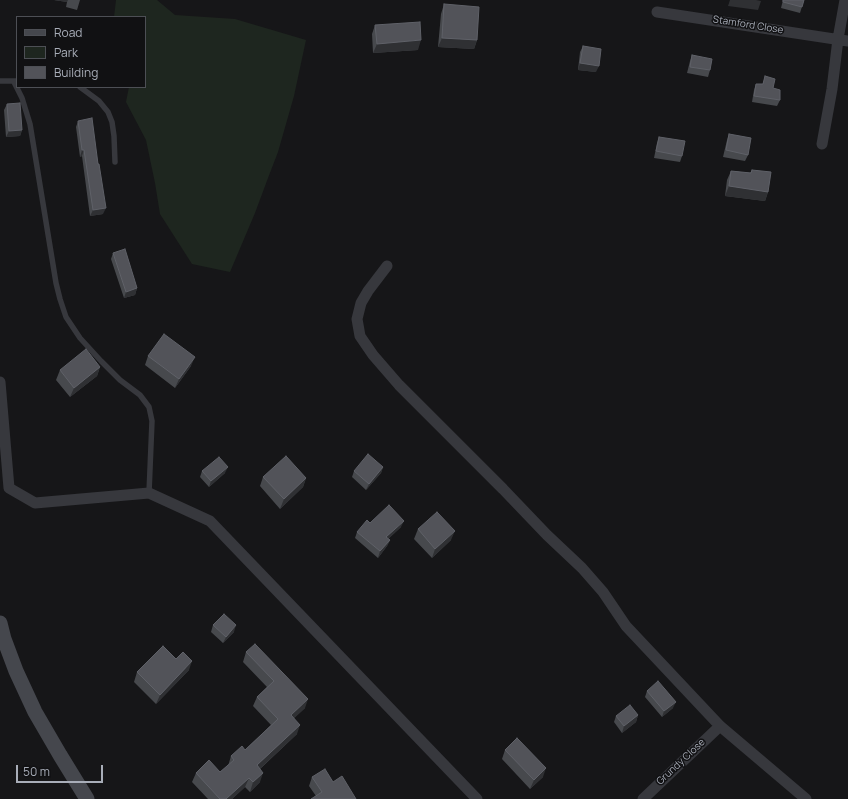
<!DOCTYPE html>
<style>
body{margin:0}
#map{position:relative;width:848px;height:799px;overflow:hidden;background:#161618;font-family:Manrope,sans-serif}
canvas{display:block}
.legend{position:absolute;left:16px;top:16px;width:130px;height:72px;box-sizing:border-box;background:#111113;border:1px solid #4d4f55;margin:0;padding:5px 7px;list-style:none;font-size:12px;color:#a8adb8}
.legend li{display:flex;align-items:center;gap:8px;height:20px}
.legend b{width:20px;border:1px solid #4d4f55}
.scale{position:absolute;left:16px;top:765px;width:87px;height:18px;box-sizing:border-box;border:2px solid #a8adb8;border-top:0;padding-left:5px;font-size:12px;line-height:14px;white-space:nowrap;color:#a8adb8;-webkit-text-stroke:3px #111113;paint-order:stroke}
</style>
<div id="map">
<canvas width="848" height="799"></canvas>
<ul class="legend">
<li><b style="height:5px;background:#45474d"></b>Road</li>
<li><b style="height:11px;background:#1e261f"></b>Park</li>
<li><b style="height:11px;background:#525359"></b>Building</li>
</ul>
<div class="scale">50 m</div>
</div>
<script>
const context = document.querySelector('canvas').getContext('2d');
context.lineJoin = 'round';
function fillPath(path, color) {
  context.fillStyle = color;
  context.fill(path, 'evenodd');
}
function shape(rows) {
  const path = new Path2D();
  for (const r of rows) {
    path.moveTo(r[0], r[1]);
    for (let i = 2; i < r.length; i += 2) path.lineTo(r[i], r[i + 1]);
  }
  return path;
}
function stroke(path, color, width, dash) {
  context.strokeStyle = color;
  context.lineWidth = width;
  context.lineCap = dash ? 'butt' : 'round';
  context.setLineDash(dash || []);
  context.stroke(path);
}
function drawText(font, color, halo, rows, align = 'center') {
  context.font = font + ' Manrope,sans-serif';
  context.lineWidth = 3;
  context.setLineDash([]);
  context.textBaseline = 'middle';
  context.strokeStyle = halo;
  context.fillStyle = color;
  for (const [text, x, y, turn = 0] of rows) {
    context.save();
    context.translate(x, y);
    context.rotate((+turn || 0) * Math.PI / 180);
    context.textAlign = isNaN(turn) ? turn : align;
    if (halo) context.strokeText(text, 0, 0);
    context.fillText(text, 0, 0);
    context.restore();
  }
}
const green = shape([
 [116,0,157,0,175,15,235,19,306,40,294,96,278,152,268,178,255,213,230,272,192,264,160,214,155,183,146,140,126,102,129,87,145,87,145,17,114,17]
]);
const service = shape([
 [0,81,17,81],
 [14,82,22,98,30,124,56,283,60,299,66,317,80,338,101,361,120,380,140,395,149,407,152,421,149,493],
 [80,87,99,101,108,112,112,122,114,136,115,162]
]);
const minor = shape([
 [657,12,848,41],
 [822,144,832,89,838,39,845,0],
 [387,266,368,291,361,303,357,319,360,336,373,355,399,385,503,489,547,535,582,568,603,592,626,626,720,726,806,799],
 [0,382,9,488,35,503,149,493,210,521,477,799],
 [643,799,720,726]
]);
const secondary = shape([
 [0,623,4,639,16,671,35,712,60,755,87,799]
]);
const wall = shape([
 [54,0,80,0,77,10,66,7,67,2],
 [783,0,804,0,800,13,781,8],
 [444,4,477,40,474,49,438,47,441,14],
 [375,25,418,50,373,53,372,34],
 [583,46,596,72,578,70,580,52],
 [692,55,710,70,708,77,687,73,690,61],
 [765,76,773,88,780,100,777,106,752,102,754,90,756,84,763,84],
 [7,104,22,130,20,136,6,137,4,110],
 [78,121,98,164,103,214,90,216,82,156,80,157,76,127],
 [729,134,748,155,745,161,723,157,727,140],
 [659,137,682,156,680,162,654,158,657,143],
 [752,170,768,192,765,201,725,196,727,180,731,171,750,173],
 [113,253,137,288,135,295,124,298,111,259],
 [148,356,191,366,175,388,145,365],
 [100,367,97,376,70,397,56,380,60,370],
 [383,467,381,473,366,490,352,477,354,471],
 [202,471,225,473,209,487,200,477],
 [263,477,306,478,303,487,280,509,260,486],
 [370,523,401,527,388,539,390,540,387,546,378,558,355,538,357,532],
 [418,529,451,540,432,558,414,539],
 [213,625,234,632,223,643,211,632],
 [246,652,305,708,294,718,297,734,260,769,260,782,250,792,245,787,232,799,208,799,192,782,196,773,220,772,228,766,231,756,245,750,271,725,253,706,257,697,267,687,243,662],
 [176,659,189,670,156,704,134,682,137,672],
 [647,691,673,708,662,717,645,697],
 [638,715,636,722,622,733,614,722,616,716],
 [505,750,543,777,530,789,502,759],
 [312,777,333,782,356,799,316,796,309,786]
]);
const shadedWall = shape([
 [54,0,68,0,67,2],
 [730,0,756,0,761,1,758,10,728,6],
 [442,38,477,40,474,49,438,47],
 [421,40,418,50,373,53,377,44],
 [580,63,599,66,596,72,578,70],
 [22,130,20,136,6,137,9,131],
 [82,150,84,150,82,156,80,157],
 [729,186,768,192,765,201,725,196],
 [106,208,103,214,90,216,93,210],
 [137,288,135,295,124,298,126,292],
 [195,357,191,366,175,388,179,379],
 [100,367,97,376,70,397,74,388],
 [228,467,225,473,209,487,211,481],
 [383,467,381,473,366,490,369,484],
 [306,478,303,487,280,509,284,499],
 [404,521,401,527,384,543,386,537],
 [455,531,451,540,432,558,435,549],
 [390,540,387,546,378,558,380,551],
 [236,625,234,632,223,643,226,637],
 [192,661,189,670,156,704,160,695],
 [308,699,305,708,288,724,291,715],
 [676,702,673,708,662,717,664,711],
 [638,715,636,722,622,733,624,726],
 [300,725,297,734,253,775,257,765],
 [546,768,543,777,530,789,534,780],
 [263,773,260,782,250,792,253,782],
 [249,778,245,787,232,799,226,799]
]);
const building = shape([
 [783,0,804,0,802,7,783,2,783,0],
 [444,4,479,7,477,40,442,38,444,4],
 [420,22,421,40,377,44,375,25,420,22],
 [583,46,601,49,599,66,580,63,583,46],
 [692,55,712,59,710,70,690,67,692,55],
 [765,76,775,79,773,88,780,90,780,100,754,96,756,84,763,84,765,76],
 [20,103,22,130,9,131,7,104,20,103],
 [92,118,98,164,99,164,106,208,93,210,84,150,82,150,78,121,92,118],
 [729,134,751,138,748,155,726,150,729,134],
 [659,137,685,141,682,156,656,151,659,137],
 [752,170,771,172,768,192,729,186,731,171,751,173,752,170],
 [125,249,137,288,126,292,113,253,125,249],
 [164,334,195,357,179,379,148,356,164,334],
 [86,349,100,367,74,388,60,370,86,349],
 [368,454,383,467,369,484,354,471,368,454],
 [286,456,306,478,284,499,263,477,286,456],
 [219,457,228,467,211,481,202,471,219,457],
 [389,505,404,521,386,537,390,540,380,551,357,532,367,520,370,523,389,505],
 [437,512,455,531,435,549,418,529,437,512],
 [224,614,236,625,226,637,213,625,224,614],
 [255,644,308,699,291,715,300,725,257,765,263,773,253,782,249,778,226,799,220,799,196,773,209,760,220,772,234,760,231,756,242,746,245,750,278,719,257,697,274,681,246,652,255,644],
 [163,646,176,659,183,652,192,661,160,695,137,672,163,646],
 [658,681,676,702,664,711,647,691,658,681],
 [630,705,638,715,624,726,616,716,630,705],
 [517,738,546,768,534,780,505,750,517,738],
 [325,769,333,782,342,776,356,799,311,799,322,792,312,777,325,769]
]);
const streetNames = [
 ["Stamford Close",748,25,9],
 ["Grundy Close",681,762,-43]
];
fillPath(green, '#1e261f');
stroke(service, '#37383d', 5.5);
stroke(minor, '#37383d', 11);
stroke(secondary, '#45474d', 15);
fillPath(wall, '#47494d');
fillPath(shadedWall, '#2f3033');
fillPath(building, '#525359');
stroke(building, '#5f6168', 1);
drawText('10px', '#a8adb8', '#111113', streetNames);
</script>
